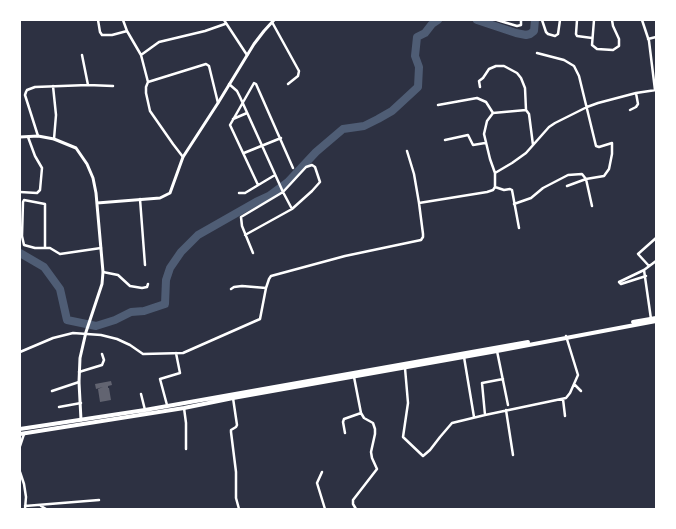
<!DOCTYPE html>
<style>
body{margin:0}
#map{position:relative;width:676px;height:529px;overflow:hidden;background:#2d3142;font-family:"IBM Plex Serif",serif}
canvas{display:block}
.frame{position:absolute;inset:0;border:21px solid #fff;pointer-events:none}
</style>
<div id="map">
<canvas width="676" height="529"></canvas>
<div class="frame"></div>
</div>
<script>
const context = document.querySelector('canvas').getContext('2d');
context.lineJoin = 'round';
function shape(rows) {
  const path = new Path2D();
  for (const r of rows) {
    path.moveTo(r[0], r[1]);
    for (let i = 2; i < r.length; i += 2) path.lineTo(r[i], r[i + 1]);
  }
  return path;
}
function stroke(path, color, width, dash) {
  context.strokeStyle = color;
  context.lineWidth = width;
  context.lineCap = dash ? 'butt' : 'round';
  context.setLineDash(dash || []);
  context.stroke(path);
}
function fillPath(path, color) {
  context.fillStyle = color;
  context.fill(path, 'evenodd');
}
const river = shape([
 [477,20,516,33,526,35,530,34,534,31,535,20],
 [20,253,44,267,60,289,67,320,96,326,115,320,131,312,144,311,165,304,166,280,170,268,181,252,198,235,256,202,269,196,288,182,316,152,343,129,364,126,378,119,392,111,418,87,419,67,415,56,417,37,425,33,432,24,438,20]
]);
const building = shape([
 [111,381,112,385,108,386,108,388,109,388,111,400,100,402,98,389,103,387,96,389,95,384]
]);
const minor = shape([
 [98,20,100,32,102,35,112,35,127,31],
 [123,20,127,31,141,55,148,82,146,87,146,93,150,111,173,144,183,157],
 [224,20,247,55],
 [497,20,517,26,521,25,521,20],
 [542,20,546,32,548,34,555,36,558,34,560,20],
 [577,20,576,34,577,36,592,38],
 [594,20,592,45,597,49,613,50,619,46,619,39,613,26,612,20],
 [642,20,649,41,655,90],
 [272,22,299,71,298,76,288,84],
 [648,39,656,37],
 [141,55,159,42,205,31,225,24],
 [148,82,206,64,209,66,218,103],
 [229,84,237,91,240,97,283,192,292,209],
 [88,85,113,86],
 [53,86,56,115,54,139],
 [480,87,479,81,483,78,489,69,496,66,504,66,517,73,521,78,525,88,526,110,529,114,533,145],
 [438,105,477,98,486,102,493,113],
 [630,110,636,107,638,104,636,93],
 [233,119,247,113],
 [38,136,25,95,26,92,27,90,35,87,88,85,82,55],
 [445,140,468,135,473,145,485,143],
 [407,151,414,174,419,203],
 [244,153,281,138],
 [495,173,512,163,526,153,549,127,555,123,587,107,598,103,636,93,656,90],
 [258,185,230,125,254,83,256,84,293,168],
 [567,186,586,179,592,206],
 [20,192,37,193,40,190,42,168,35,156,28,137],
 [239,193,245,193,275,175],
 [140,199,145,265],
 [514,204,531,198,543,188,568,175,582,174,586,179,604,176,609,169,612,154,612,143,599,147,596,146,579,76,574,66,564,60,537,53],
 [519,228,512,190,510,189,504,190,495,187,495,173,490,159,484,134,487,121,493,113,526,110],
 [245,235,292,209,312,191,320,182,315,167,312,165,306,167,283,192,241,217,242,226,253,253],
 [45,248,45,204,24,200,23,202,22,236,24,245,35,248,50,248,60,254,101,248],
 [649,266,638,254,656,238],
 [644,270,651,319],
 [103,272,118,275,130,286,142,288,147,287,148,284],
 [646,276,621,284,619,282,644,270,656,261],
 [231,289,234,287,242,286,266,288],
 [497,351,508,405],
 [20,352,53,338,73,333,101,335,117,339,130,345,143,354,183,353,260,319,266,288,269,279,271,276,345,256,421,240,423,237,423,234,419,203,487,192,493,190,495,187],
 [464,357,474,417],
 [405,368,408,403,403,437,423,456,430,450,440,437,452,423,485,415,566,398,570,393,578,375,566,336],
 [79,372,102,365,104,360,102,354],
 [354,377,361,413,364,418,373,423,375,429,375,434,371,452,372,458,377,469,353,500,353,504,356,509],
 [574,384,581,391],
 [52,391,79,382],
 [141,394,145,410],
 [233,398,237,425,236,427,231,430,231,432,236,472,236,498,239,509],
 [563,399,565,416],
 [167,405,160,379,180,373,176,353],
 [59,407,81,403],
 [184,408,186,423,186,449],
 [506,410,513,455],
 [485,415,482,383,503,379],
 [345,433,343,422,344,419,361,413],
 [20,446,24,434],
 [20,472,24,484,26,497,25,509],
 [322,472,317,483,325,509],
 [25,506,99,500],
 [41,506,46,509]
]);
const secondary = shape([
 [20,137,38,136,54,139,76,148,87,164,93,178,96,193,103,272,102,284,86,332,80,358,79,382,81,420],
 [97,203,160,198,170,193,183,157,218,103,254,44,264,31,274,20]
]);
const trunk = shape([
 [633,322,656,318],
 [20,429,145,410,528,342],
 [20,434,184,408,233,398,497,351,656,321]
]);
stroke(river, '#4f5d75', 8);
fillPath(building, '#626471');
stroke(minor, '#fff', 2.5);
stroke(secondary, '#fff', 3);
stroke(trunk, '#fff', 4);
</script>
